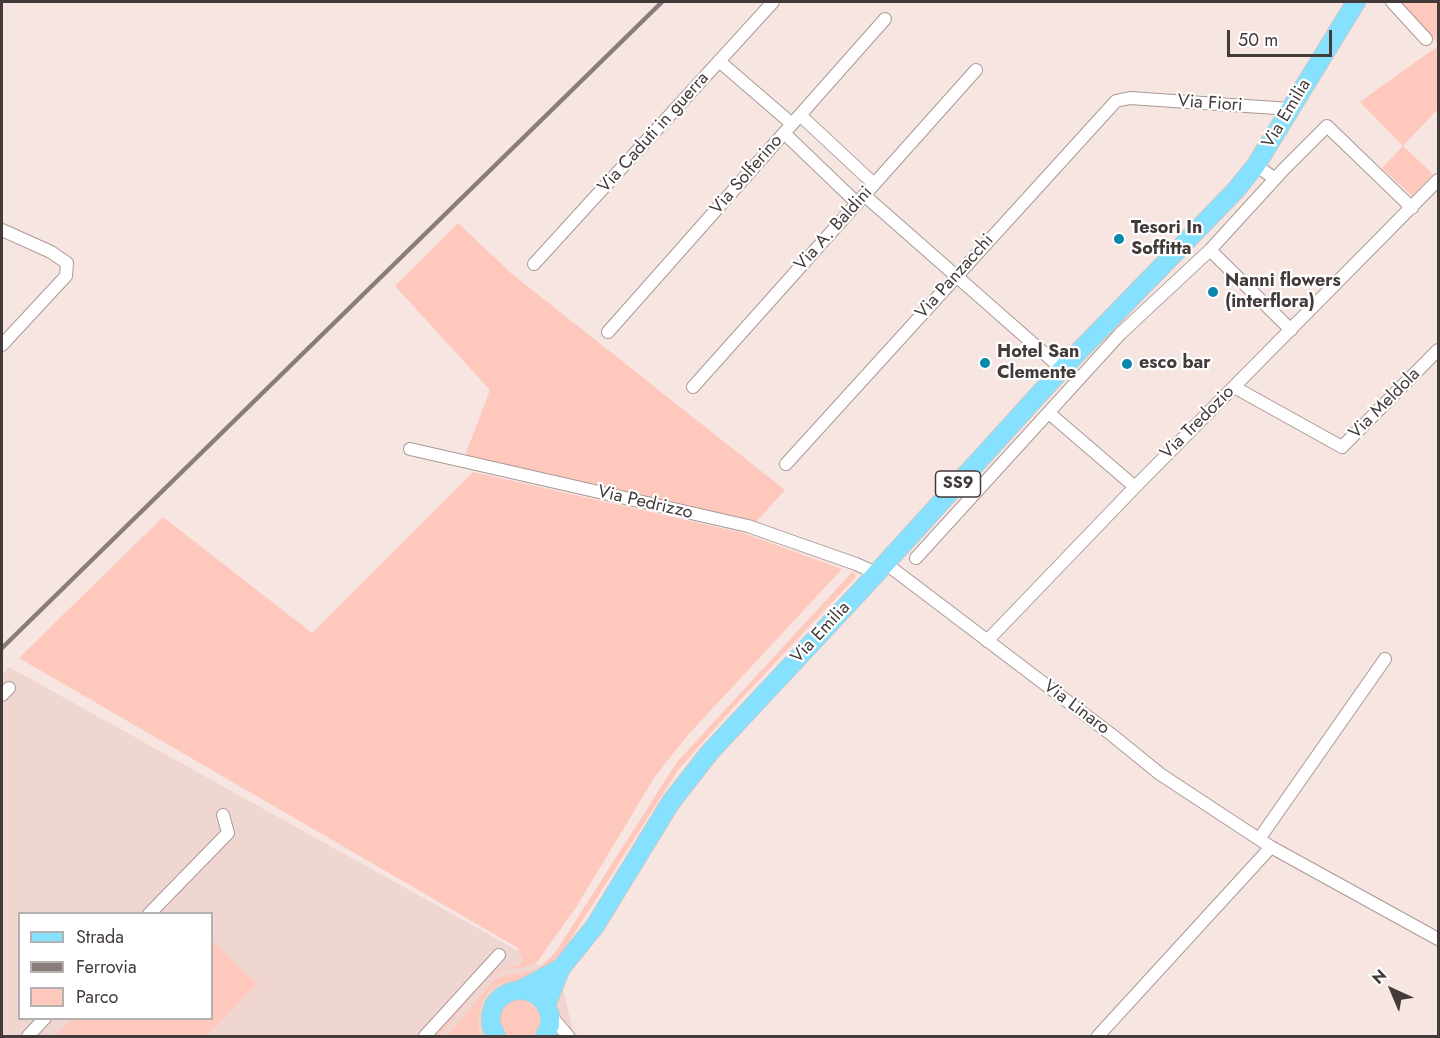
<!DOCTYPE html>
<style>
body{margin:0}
#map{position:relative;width:1440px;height:1038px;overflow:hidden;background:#f7e5e1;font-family:Jost,sans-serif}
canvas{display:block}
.frame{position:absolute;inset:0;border:3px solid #423b39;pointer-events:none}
.legend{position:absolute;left:18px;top:912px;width:195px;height:108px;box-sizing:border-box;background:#fff;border:2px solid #b3b1b0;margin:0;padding:8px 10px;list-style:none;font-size:18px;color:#423b39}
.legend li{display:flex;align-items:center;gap:12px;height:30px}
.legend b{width:30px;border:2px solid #b3b1b0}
.north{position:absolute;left:1362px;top:960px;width:60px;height:60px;-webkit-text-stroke:4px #fff;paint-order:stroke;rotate:316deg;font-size:16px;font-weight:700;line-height:24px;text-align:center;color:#423b39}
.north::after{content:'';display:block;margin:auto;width:21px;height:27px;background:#423b39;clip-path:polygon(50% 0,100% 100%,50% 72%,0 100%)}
.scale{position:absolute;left:1227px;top:30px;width:105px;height:27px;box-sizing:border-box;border:3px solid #423b39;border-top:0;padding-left:8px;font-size:18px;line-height:21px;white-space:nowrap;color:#423b39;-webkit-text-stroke:4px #fff;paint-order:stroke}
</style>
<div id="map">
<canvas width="1440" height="1038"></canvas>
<div class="frame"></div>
<ul class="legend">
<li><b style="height:8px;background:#85e1fe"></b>Strada</li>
<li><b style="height:8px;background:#887d7a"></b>Ferrovia</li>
<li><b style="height:16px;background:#fec8bd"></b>Parco</li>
</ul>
<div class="north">N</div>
<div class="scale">50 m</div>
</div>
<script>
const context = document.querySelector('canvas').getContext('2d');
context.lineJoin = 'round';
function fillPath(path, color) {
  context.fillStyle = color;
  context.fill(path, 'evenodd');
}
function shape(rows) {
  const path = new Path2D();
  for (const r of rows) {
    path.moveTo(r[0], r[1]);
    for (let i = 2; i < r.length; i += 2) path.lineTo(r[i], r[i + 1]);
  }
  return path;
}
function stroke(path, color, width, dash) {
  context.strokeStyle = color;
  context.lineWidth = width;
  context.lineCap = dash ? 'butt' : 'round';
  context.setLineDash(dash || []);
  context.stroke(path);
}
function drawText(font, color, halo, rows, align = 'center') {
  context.font = font + ' Jost,sans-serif';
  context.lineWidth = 4.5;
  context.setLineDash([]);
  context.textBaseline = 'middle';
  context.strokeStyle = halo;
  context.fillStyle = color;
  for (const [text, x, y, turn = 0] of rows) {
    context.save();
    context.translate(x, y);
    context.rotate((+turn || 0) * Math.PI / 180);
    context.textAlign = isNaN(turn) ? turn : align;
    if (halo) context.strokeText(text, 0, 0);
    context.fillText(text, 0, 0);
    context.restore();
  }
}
const built = shape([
 [9,667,533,959,564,993,573,1030,579,1036,2,1036,2,675],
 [20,914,212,914,212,1018,20,1018]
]);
const green = shape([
 [1400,2,1438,2,1438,44],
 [1438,46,1438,109,1403,146,1433,174,1412,196,1382,168,1403,146,1360,102],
 [458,223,512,274,785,490,756,522,468,458,466,453,490,390,395,286],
 [473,472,743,533,842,569,686,737,654,778,575,909,538,961,525,967,505,969,486,978,439,1036,436,1036,486,976,496,970,519,965,522,963,523,960,518,948,19,658,163,517,312,633],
 [853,571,856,577,741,699,678,770,565,948,551,964,529,978,499,984,488,992,482,1001,478,1019,480,1036,447,1036,495,979,507,975,536,970,555,953,677,762],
 [212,940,257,984,206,1036,55,1036,73,1019,212,1018],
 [518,1000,526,1001,537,1011,539,1018,537,1032,533,1036,503,1036,497,1017,505,1005]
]);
const street = shape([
 [1392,2,1426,39],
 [719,61,792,124],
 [800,115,874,184],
 [784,133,857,203],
 [1256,165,1275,179],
 [864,195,1062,369],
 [2,230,51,252,67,263,66,276,2,345],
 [1210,250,1291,330],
 [534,264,773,2],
 [608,332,885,19],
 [693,387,976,70],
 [1234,387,1342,447,1438,350],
 [1049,413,1135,487],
 [410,449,748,526,856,564,876,573],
 [786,464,1116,101,1130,98,1290,109],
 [916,558,1120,334,1210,250,1284,169,1327,126,1412,208],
 [885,563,1112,735,1160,774,1271,847,1438,939],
 [987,641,1135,487,1438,180],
 [2,695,9,688],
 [1259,839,1385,659],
 [149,914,228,833,223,815],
 [550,1015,568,1036],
 [28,1036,45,1018],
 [425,1036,499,955],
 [1098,1036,1271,847]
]);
const primary = shape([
 [520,990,561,968],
 [546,1005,561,968,595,926,671,802,710,752,864,587,1062,369,1235,191,1256,165,1356,2],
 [496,1036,491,1025,491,1015,494,1005,501,997,510,992,520,990,531,992,540,997,546,1005,550,1015,550,1025,545,1036]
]);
const rail = shape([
 [2,648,662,2]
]);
const markers = [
 [1119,239,6,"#0888aa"],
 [1213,292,6,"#0888aa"],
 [985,363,6,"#0888aa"],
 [1127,364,6,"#0888aa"]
];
const shields = [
 [958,484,45]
];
const shieldNames = [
 ["SS9",958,484]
];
const streetNames = [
 ["Via Fiori",1210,104,4],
 ["Via Emilia",1287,114,-59],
 ["Via Caduti in guerra",654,133,-48],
 ["Via Solferino",747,175,-49],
 ["Via A. Baldini",834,229,-48],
 ["Via Panzacchi",955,277,-48],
 ["Via Meldola",1385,404,-45],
 ["Via Tredozio",1198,423,-45],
 ["Via Pedrizzo",645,503,13],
 ["Via Emilia",821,633,-47],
 ["Via Linaro",1076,708,37]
];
const poiNames = [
 ["Tesori In",1131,229],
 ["Soffitta",1131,250],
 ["Nanni flowers",1225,282],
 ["(interflora)",1225,303],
 ["Hotel San",997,353],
 ["Clemente",997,374],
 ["esco bar",1139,364]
];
fillPath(built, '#f0d6d1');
fillPath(green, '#fec8bd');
stroke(street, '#aa9995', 14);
stroke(primary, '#cac8c8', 20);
stroke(street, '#fff', 12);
stroke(primary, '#85e1fe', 18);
stroke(rail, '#887d7a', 4.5);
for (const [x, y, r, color] of markers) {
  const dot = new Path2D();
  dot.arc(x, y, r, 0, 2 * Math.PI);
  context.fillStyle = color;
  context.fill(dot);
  stroke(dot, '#fff', 2);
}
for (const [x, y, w] of shields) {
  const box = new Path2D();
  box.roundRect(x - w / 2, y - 13, w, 26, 4.5);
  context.fillStyle = '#fff';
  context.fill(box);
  stroke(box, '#423b39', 1.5);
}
drawText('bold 16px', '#423b39', null, shieldNames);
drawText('18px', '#423b39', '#fff', streetNames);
drawText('bold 18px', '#423b39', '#fff', poiNames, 'left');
</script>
